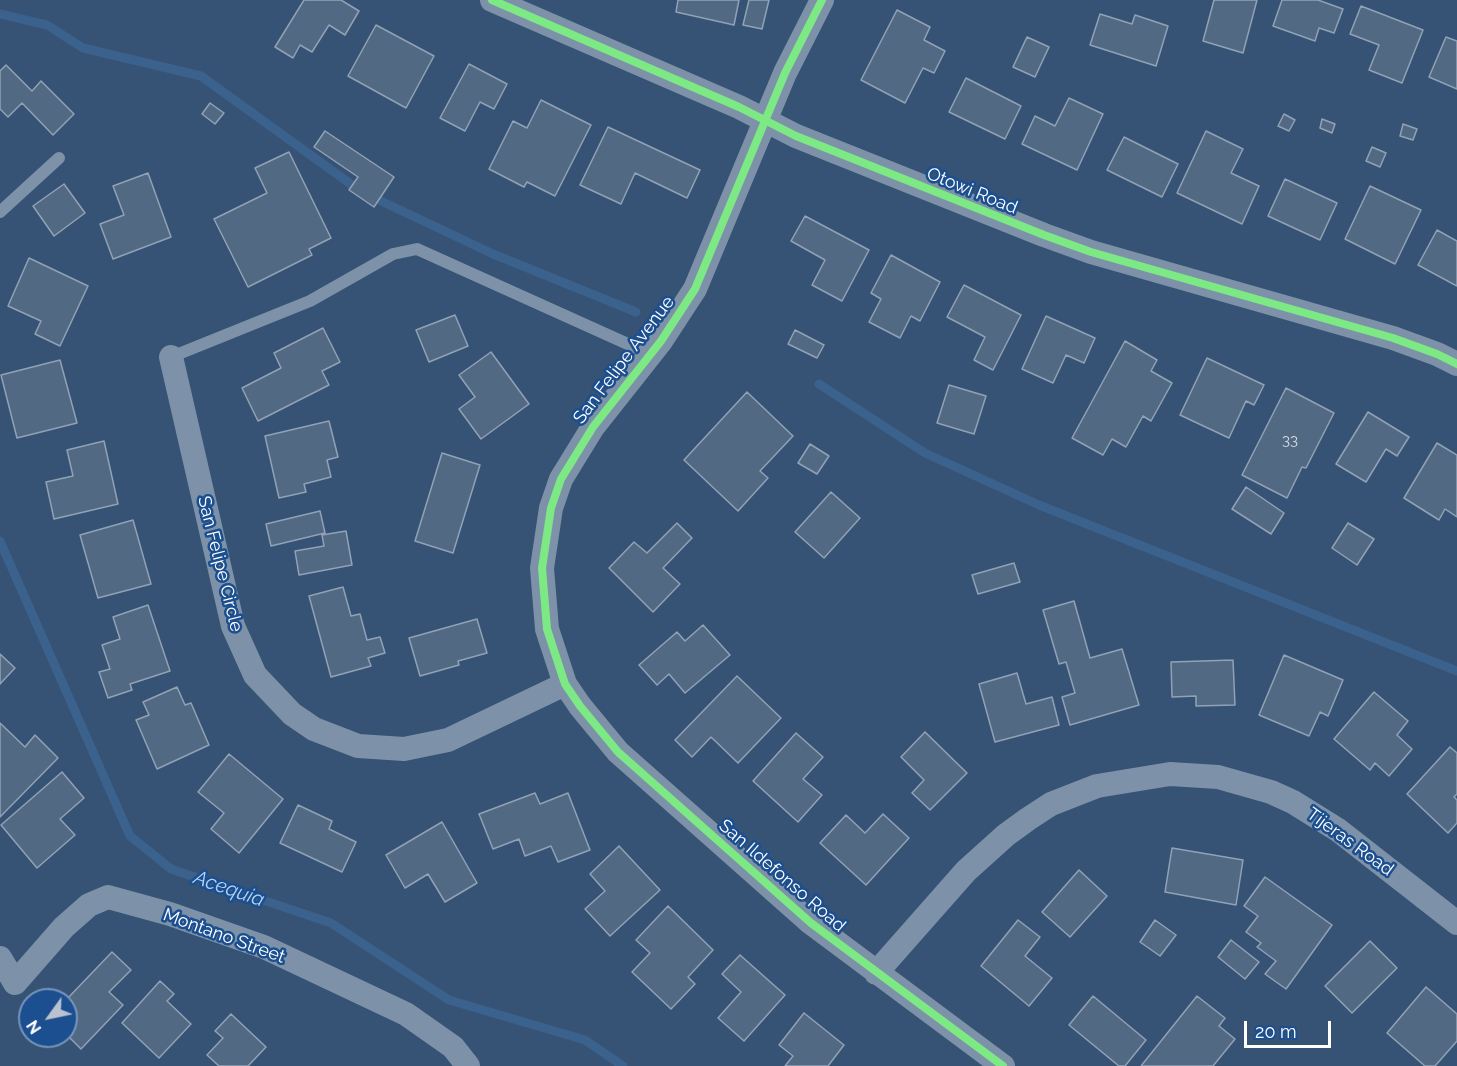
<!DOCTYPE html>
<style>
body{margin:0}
#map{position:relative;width:1457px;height:1066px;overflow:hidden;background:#365274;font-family:Raleway,sans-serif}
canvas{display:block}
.north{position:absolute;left:18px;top:988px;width:60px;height:60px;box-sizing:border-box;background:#1b4f8f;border:2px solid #7695bc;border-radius:50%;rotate:237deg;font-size:16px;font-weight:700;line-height:24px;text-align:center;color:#fff}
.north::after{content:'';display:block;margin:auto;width:21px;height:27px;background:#b9c2ce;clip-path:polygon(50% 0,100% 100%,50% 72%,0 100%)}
.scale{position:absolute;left:1244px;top:1021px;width:87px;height:27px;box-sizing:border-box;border:3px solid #fff;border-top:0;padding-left:8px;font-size:18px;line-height:21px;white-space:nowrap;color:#fff;-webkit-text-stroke:4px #1b4f8f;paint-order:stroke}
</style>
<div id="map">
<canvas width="1457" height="1066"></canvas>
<div class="north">N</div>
<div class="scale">20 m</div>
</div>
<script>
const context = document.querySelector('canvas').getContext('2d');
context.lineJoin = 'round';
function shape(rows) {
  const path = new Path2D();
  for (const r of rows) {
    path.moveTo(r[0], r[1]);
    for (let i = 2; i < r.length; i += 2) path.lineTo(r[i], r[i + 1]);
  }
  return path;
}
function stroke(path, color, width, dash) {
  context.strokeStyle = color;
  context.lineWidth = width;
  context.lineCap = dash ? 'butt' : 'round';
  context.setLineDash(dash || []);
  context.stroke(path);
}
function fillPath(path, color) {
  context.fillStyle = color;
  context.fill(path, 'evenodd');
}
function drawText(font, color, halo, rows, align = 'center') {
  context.font = font + ' Raleway,sans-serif';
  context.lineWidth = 5;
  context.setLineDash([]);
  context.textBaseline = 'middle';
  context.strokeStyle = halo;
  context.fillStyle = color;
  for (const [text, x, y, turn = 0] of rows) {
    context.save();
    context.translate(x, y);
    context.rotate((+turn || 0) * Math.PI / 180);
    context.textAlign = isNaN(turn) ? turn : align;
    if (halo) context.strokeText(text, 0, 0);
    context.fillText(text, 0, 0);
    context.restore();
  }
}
const stream = shape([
 [0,14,47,25,83,48,201,76,352,185],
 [379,200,493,254,636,312],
 [819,384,925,453,1039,505,1457,671],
 [0,541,130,836,171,869,331,923,449,1000,585,1040,623,1066]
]);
const building = shape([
 [304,0,341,0,359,11,345,35,329,25,312,52,300,45,293,58,275,47,304,0],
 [678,0,739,0,734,25,676,12,678,0],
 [749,0,769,0,762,29,743,25,749,0],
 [1214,0,1257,0,1243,53,1203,41,1214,0],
 [1282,0,1318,0,1343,9,1334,33,1319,28,1315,41,1273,26,1282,0],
 [1361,6,1423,30,1402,83,1369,70,1379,45,1350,34,1361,6],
 [897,10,930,27,924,40,945,51,934,73,923,68,905,103,861,80,897,10],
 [1100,14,1132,24,1135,15,1168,26,1156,66,1090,45,1100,14],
 [376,25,434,56,406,108,348,76,376,25],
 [1027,37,1049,47,1035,77,1013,67,1027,37],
 [1446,37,1457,41,1457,89,1429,77,1446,37],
 [469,64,507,84,494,109,480,102,465,131,440,118,469,64],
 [6,65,32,91,41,81,74,114,53,135,22,103,8,117,0,109,0,71,6,65],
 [966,78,1021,106,1005,139,949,112,966,78],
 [1069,98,1103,114,1077,170,1022,144,1035,116,1055,126,1069,98],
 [541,100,591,125,555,196,527,182,524,187,489,169,513,121,527,128,541,100],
 [210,103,224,113,215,124,202,114,210,103],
 [1284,114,1295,120,1289,131,1278,126,1284,114],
 [1322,119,1335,124,1332,133,1320,128,1322,119],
 [1403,124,1417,129,1413,140,1400,136,1403,124],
 [608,127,700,170,687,198,635,173,621,204,580,185,608,127],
 [325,131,394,177,374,207,349,190,358,177,314,147,325,131],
 [1206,131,1243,149,1231,173,1259,186,1242,224,1177,193,1206,131],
 [1124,137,1178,164,1162,197,1107,170,1124,137],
 [1372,147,1386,153,1380,167,1366,161,1372,147],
 [289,152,331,238,309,249,312,255,248,287,214,219,267,193,255,168,289,152],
 [148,173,171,237,113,259,100,224,124,215,113,186,148,173],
 [1285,179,1337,203,1320,240,1268,216,1285,179],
 [64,184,85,213,54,236,33,206,64,184],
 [1370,186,1421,210,1395,264,1345,239,1370,186],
 [805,216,869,250,842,301,812,285,825,260,791,241,805,216],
 [1437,230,1457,241,1457,286,1418,265,1437,230],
 [891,255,940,282,920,321,911,316,900,338,869,322,881,299,871,293,891,255],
 [29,258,88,286,60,346,35,334,41,321,8,306,29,258],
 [964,285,1021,315,993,370,974,360,985,337,947,317,964,285],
 [455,315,468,346,429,362,416,330,455,315],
 [1046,316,1095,338,1084,363,1066,355,1053,383,1022,369,1046,316],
 [323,328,340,362,322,371,329,385,258,421,242,388,281,368,274,353,323,328],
 [795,330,824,345,817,358,788,344,795,330],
 [1125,341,1157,360,1151,371,1172,383,1151,421,1143,416,1126,447,1112,439,1103,455,1072,438,1125,341],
 [491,352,529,404,481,439,459,409,475,397,459,375,491,352],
 [1207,358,1264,385,1254,405,1246,401,1229,438,1180,415,1207,358],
 [60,360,77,423,17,438,1,375,60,360],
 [949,385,986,396,974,434,937,423,949,385],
 [1286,388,1334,413,1306,468,1302,467,1287,498,1242,475,1286,388],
 [747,392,793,436,760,471,768,478,738,511,684,460,747,392],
 [1368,412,1409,437,1397,456,1386,449,1366,482,1336,464,1368,412],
 [329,421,338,457,327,460,331,477,304,484,306,492,279,498,265,436,329,421],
 [104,441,118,504,54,519,46,482,73,476,67,450,104,441],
 [1437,443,1457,455,1457,517,1445,509,1439,520,1404,498,1437,443],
 [810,444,829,456,817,474,798,463,810,444],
 [442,453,480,465,453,553,415,541,442,453],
 [1246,487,1284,513,1271,534,1232,509,1246,487],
 [831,492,860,518,824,558,795,532,831,492],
 [320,511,325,533,271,546,266,524,320,511],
 [133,520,151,584,98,598,80,535,133,520],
 [677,523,692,538,663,568,680,584,653,612,609,568,634,542,647,553,677,523],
 [1348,523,1374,539,1357,565,1332,548,1348,523],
 [346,531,352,565,299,575,295,551,324,546,322,535,346,531],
 [1014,563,1020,582,978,594,972,575,1014,563],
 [343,587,351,616,360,614,367,640,380,637,385,653,368,658,371,666,331,677,309,596,343,587],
 [1074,601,1090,658,1122,649,1139,705,1070,725,1062,697,1075,693,1066,662,1059,664,1043,610,1074,601],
 [148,605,170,671,130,684,132,690,108,698,99,672,110,669,102,645,120,639,113,617,148,605],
 [477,619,487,653,458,661,459,665,420,676,409,638,477,619],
 [703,625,730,655,685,693,669,674,657,685,639,665,677,632,685,641,703,625],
 [0,654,15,668,0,684,0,654],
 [1284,655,1343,680,1328,716,1320,712,1309,736,1259,715,1284,655],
 [1233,660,1235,705,1196,706,1196,696,1172,697,1171,662,1233,660],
 [1017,673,1026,704,1052,697,1059,725,995,742,979,684,1017,673],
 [737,676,781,718,738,763,711,737,692,757,675,740,737,676],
 [177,687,185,705,191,703,209,745,157,769,136,720,149,715,143,702,177,687],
 [1374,692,1408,721,1397,735,1412,749,1389,776,1375,763,1370,770,1334,739,1374,692],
 [0,723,25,747,35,735,58,758,0,817,0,723],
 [925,732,967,773,930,810,912,793,924,780,901,757,925,732],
 [796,733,823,757,803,779,822,795,798,822,753,781,796,733],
 [1450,747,1457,753,1457,794,1454,797,1457,800,1457,823,1448,833,1407,794,1450,747],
 [229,754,283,799,239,853,211,829,224,813,198,792,229,754],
 [62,772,84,798,60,819,75,835,37,868,1,825,62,772],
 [535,793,540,804,568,793,590,850,558,862,551,846,525,856,519,839,493,849,479,814,535,793],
 [298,805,332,821,329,829,356,842,342,872,280,843,298,805],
 [883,814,909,838,866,885,820,843,846,815,865,833,883,814],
 [442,822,477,883,445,902,428,874,405,888,386,855,442,822],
 [619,846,660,890,610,936,585,909,605,891,590,874,619,846],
 [1172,848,1243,860,1236,905,1165,892,1172,848],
 [1079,870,1107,896,1070,937,1042,912,1079,870],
 [1265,877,1332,925,1286,989,1265,974,1276,961,1257,947,1261,943,1246,932,1258,916,1244,906,1265,877],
 [668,906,713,950,688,977,695,984,671,1009,632,972,650,953,636,940,668,906],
 [1018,920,1040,937,1025,956,1052,978,1029,1006,981,966,1018,920],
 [1155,920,1176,935,1160,956,1140,942,1155,920],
 [1231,940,1259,962,1245,979,1218,957,1231,940],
 [1370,941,1397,968,1352,1013,1325,986,1370,941],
 [112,952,131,970,109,992,123,1005,81,1049,66,1034,66,1000,112,952],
 [740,955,785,995,744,1041,718,1018,741,992,722,974,740,955],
 [160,981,174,994,167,1001,191,1024,159,1058,122,1023,160,981],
 [1426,987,1457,1014,1457,1041,1435,1066,1425,1066,1387,1033,1426,987],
 [1093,996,1146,1040,1125,1066,1119,1066,1069,1025,1093,996],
 [1197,996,1225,1018,1219,1026,1235,1039,1213,1066,1141,1066,1197,996],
 [804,1013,844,1045,828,1066,785,1066,793,1056,779,1045,804,1013],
 [231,1014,266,1047,248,1066,219,1066,207,1055,223,1038,215,1031,231,1014]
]);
const service = shape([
 [0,212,59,158],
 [171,357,310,301,393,254,417,249,650,354]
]);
const minor = shape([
 [492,0,739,107,796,136,1044,235,1091,252,1393,338,1437,354,1457,364],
 [822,0,785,73,695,289,661,341,593,427,561,479,551,508,542,568,547,629,565,684,580,706,618,752,811,923,1003,1066],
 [171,357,233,626,255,675,292,714,314,729,358,746,404,749,448,740,565,684],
 [0,958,15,983,64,927,89,905,108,897,170,914,264,947,406,1014,453,1047,468,1066],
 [876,973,966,871,1006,835,1028,819,1051,804,1097,786,1170,774,1218,777,1271,792,1293,802,1338,830,1457,923]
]);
const cycleway = shape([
 [492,0,739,107,796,136,1044,235,1091,252,1393,338,1437,354,1457,364],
 [822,0,785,73,695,289,661,341,593,427,561,479,551,508,542,568,547,629,565,684,580,706,618,752,811,923,1003,1066]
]);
const numberNames = [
 ["33",1290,440]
];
const streetNames = [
 ["Otowi Road",972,191,22],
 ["San Felipe Avenue",624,360,-53],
 ["San Felipe Circle",220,564,76],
 ["Tijeras Road",1350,842,36],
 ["San Ildefonso Road",782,876,41],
 ["Montano Street",224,936,20]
];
const waterNames = [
 ["Acequia",229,889,19]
];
stroke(stream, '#3b618d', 9);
fillPath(building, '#526984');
stroke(building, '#92a2b6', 1.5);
stroke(service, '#7d92a8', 12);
stroke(minor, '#7d92a8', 24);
stroke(cycleway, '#7ce984', 8);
drawText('15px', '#d4dae0', null, numberNames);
drawText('18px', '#fff', '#1b4f8f', streetNames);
drawText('italic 20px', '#b5d3f5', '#1b4f8f', waterNames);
</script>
